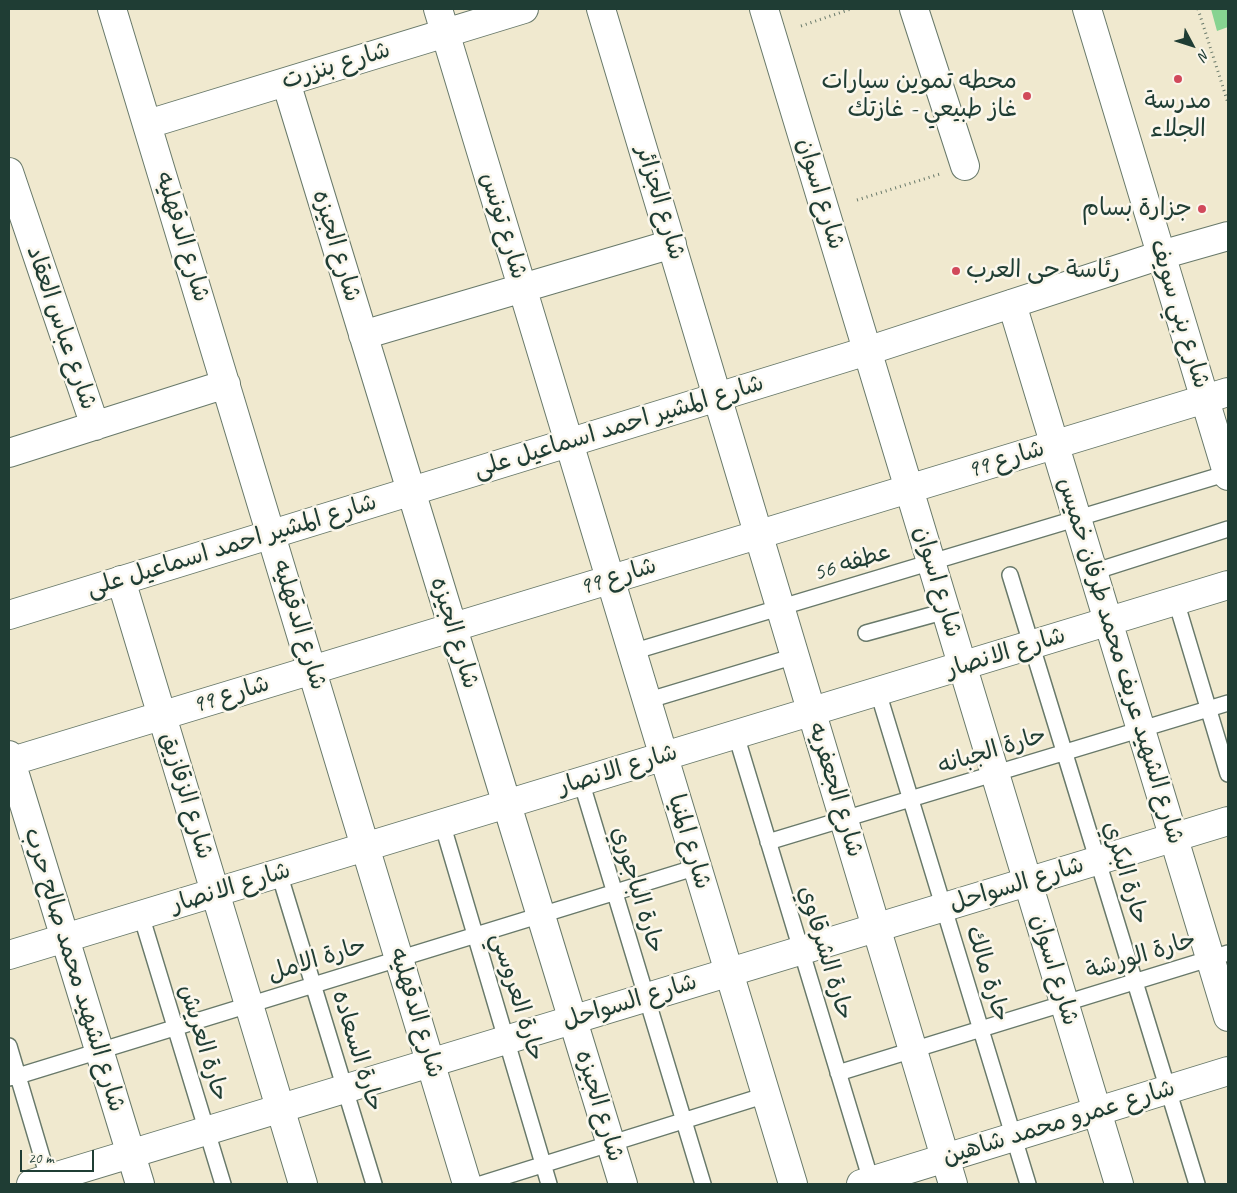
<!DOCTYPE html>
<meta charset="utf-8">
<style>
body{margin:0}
#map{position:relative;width:1237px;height:1193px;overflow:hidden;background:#f0e9cf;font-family:Caveat,sans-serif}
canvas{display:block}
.frame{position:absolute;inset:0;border:10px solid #1f3d34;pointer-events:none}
.north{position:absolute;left:1167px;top:20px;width:50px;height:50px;-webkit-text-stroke:4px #fbf7ec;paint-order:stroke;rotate:130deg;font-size:14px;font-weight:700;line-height:20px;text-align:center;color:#1f3d34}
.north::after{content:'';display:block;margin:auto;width:18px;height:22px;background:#1f3d34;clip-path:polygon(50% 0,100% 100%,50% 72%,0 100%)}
.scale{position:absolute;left:20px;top:1150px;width:74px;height:22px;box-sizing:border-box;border:2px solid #1f3d34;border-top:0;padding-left:6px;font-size:15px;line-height:18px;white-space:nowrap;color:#1f3d34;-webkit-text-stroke:4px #fbf7ec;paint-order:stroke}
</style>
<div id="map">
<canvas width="1237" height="1193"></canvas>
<div class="frame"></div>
<div class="north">N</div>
<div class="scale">20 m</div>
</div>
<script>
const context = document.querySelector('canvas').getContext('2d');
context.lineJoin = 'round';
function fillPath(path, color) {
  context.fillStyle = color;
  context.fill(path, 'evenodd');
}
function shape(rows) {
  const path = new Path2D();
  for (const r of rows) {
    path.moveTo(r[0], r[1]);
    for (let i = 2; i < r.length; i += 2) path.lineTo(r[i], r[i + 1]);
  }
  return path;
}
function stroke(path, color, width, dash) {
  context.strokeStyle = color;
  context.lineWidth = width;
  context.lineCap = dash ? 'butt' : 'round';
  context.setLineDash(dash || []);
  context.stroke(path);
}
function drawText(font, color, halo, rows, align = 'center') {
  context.font = font + ' Caveat,"Playpen Sans Arabic",sans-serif';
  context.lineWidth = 5;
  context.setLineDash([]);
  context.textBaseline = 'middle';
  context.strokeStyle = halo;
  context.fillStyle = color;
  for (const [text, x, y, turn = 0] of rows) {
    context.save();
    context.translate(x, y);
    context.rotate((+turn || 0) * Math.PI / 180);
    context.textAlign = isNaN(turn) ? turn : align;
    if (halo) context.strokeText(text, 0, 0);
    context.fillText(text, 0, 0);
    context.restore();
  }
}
const green = shape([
 [1211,9,1228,9,1228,27,1217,31]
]);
const path = shape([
 [1198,9,1228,103],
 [801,26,851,9],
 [857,200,940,174]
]);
const service = shape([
 [1093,572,1228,529],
 [1010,575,1197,1184],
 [1176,601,1228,774],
 [866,633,946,611],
 [632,652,1228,473],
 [878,692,1028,1184],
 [646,701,795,656],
 [736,735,872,1184],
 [581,781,703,1184],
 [442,823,549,1184],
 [768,842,1228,703],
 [279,873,374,1184],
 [141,915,223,1184],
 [9,1046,50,1184],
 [838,1073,1228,953],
 [9,1078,18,1076,697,867],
 [481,1184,766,1095]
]);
const minor = shape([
 [112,9,467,1184],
 [438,9,793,1184],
 [601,9,953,1184],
 [764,9,1119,1184],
 [914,9,965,166],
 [1087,9,1228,476],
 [286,82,623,1184],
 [148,124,524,9],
 [9,172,95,426],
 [1012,304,1228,1017],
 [363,335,672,244],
 [9,453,226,384],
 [121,580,303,1184],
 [9,755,140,1184],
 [9,762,1228,392],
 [9,955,1228,585],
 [861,1184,1228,1071]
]);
const tertiary = shape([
 [9,615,867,351,1161,255,1228,236],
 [31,1184,1228,821]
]);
const markers = [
 [1178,79,5,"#d1495b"],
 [1027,96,5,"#d1495b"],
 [1202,209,5,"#d1495b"],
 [956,271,5,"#d1495b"]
];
const streetNames = [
 ["شارع بنزرت",336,66,-17],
 ["شارع اسوان",820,194,73],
 ["شارع الجزائر",660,203,73],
 ["شارع تونس",503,226,73],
 ["شارع الدقهليه",182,237,73],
 ["شارع الجيزه",336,246,73],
 ["شارع بني سويف",1179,314,73],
 ["شارع عباس العقاد",61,328,71],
 ["شارع المشير احمد اسماعيل على",619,427,-17],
 ["شارع 99",1006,460,-17],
 ["شارع المشير احمد اسماعيل على",232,546,-17],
 ["عطفه 56",852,563,-17],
 ["شارع 99",618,577,-17],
 ["شارع اسوان",937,582,73],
 ["شارع الدقهليه",299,625,73],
 ["شارع الجيزه",454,633,73],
 ["شارع الانصار",1006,653,-17],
 ["شارع الشهيد عريف محمد طرفان خميس",1120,661,73],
 ["شارع 99",231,695,-17],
 ["حارة الجبانه",992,751,-17],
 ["شارع الانصار",618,770,-17],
 ["شارع الجعفريه",835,790,73],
 ["شارع الزقازيق",186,796,73],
 ["شارع المنيا",689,842,73],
 ["حارة البكري",1125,873,73],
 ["شارع السواحل",1017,885,-17],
 ["شارع الانصار",231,888,-17],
 ["حارة الباجوري",637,890,73],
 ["حارة الشرقاوي",825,953,73],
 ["حارة الورشة",1141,956,-17],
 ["حارة الامل",317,960,-17],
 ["شارع الشهيد محمد صالح حرب",74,970,73],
 ["شارع اسوان",1054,970,73],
 ["حارة مالك",987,974,73],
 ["حارة العروسي",517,997,73],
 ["شارع السواحل",630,1002,-17],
 ["شارع الدقهليه",416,1013,73],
 ["حارة العريش",203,1043,73],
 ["حارة السعاده",357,1051,73],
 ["شارع الجيزه",599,1106,73],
 ["شارع عمرو محمد شاهين",1059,1123,-17]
];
const poiNames = [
 ["محطه تموين سيارات",1017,82],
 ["غاز طبيعي - غازتك",1017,110],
 ["مدرسة",1178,102,"center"],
 ["الجلاء",1178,130,"center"],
 ["جزارة بسام",1192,209],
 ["رئاسة حى العرب",966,271,"left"]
];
fillPath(green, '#87d391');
stroke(service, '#68796a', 18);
stroke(minor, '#68796a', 30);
stroke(tertiary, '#68796a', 30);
stroke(path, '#68796a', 3, [1, 4]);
stroke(service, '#fff', 15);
stroke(minor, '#fff', 28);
stroke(tertiary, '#fff', 28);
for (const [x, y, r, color] of markers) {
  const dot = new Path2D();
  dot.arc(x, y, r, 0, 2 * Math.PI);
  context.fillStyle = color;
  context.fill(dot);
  stroke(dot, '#fbf7ec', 2);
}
drawText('24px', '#1f3d34', '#fbf7ec', streetNames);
drawText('24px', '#1f3d34', '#fbf7ec', poiNames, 'right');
</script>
